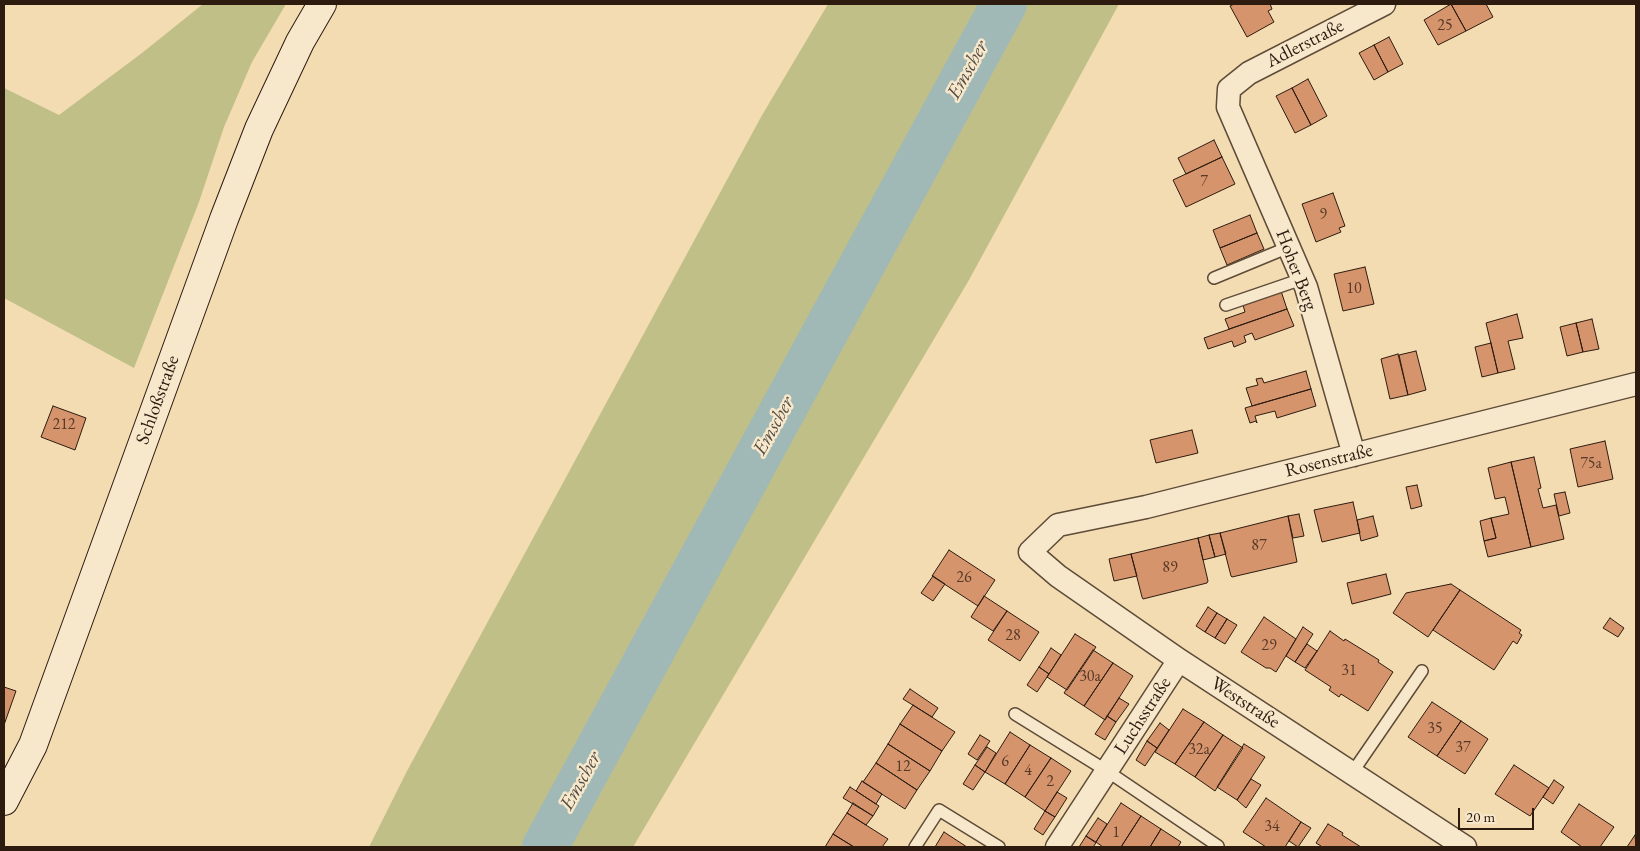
<!DOCTYPE html>
<meta charset="utf-8">
<style>
body{margin:0}
#map{position:relative;width:1640px;height:851px;overflow:hidden;background:#f3dcb1;font-family:"EB Garamond",serif}
canvas{display:block}
.frame{position:absolute;inset:0;border:5px solid #2d1b10;pointer-events:none}
.scale{position:absolute;left:1458px;top:808px;width:76px;height:22px;box-sizing:border-box;border:2px solid #2d1b10;border-top:0;padding-left:6px;font-size:15px;line-height:18px;white-space:nowrap;color:#2d1b10;-webkit-text-stroke:4px #f7e8cc;paint-order:stroke}
</style>
<div id="map">
<canvas width="1640" height="851"></canvas>
<div class="frame"></div>
<div class="scale">20 m</div>
</div>
<script>
const context = document.querySelector('canvas').getContext('2d');
context.lineJoin = 'round';
function fillPath(path, color) {
  context.fillStyle = color;
  context.fill(path, 'evenodd');
}
function shape(rows) {
  const path = new Path2D();
  for (const r of rows) {
    path.moveTo(r[0], r[1]);
    for (let i = 2; i < r.length; i += 2) path.lineTo(r[i], r[i + 1]);
  }
  return path;
}
function stroke(path, color, width, dash) {
  context.strokeStyle = color;
  context.lineWidth = width;
  context.lineCap = dash ? 'butt' : 'round';
  context.setLineDash(dash || []);
  context.stroke(path);
}
function drawText(font, color, halo, rows, align = 'center') {
  context.font = font + ' "EB Garamond",serif';
  context.lineWidth = 5;
  context.setLineDash([]);
  context.textBaseline = 'middle';
  context.strokeStyle = halo;
  context.fillStyle = color;
  for (const [text, x, y, turn = 0] of rows) {
    context.save();
    context.translate(x, y);
    context.rotate((+turn || 0) * Math.PI / 180);
    context.textAlign = isNaN(turn) ? turn : align;
    if (halo) context.strokeText(text, 0, 0);
    context.fillText(text, 0, 0);
    context.restore();
  }
}
const green = shape([
 [203,4,286,4,252,62,224,127,199,202,134,368,4,298,4,88,59,115,142,53],
 [828,4,1119,4,969,280,633,847,369,847,407,771,761,117]
]);
const river = shape([
 [545,847,1004,4]
]);
const building = shape([
 [1234,4,1270,4,1272,9,1268,11,1274,22,1247,37,1230,6,1234,4],
 [1451,4,1486,4,1493,17,1466,31,1451,4],
 [1451,4,1466,31,1438,45,1424,20,1451,4],
 [1389,37,1403,64,1388,72,1374,45,1389,37],
 [1374,45,1388,72,1374,80,1359,53,1374,45],
 [1308,79,1327,116,1311,125,1292,88,1308,79],
 [1292,88,1311,125,1295,133,1276,96,1292,88],
 [1214,140,1222,157,1186,174,1178,158,1214,140],
 [1222,157,1235,184,1186,207,1173,180,1222,157],
 [1333,193,1345,226,1339,228,1341,232,1316,242,1302,204,1333,193],
 [1250,215,1257,233,1220,248,1213,230,1250,215],
 [1257,233,1264,249,1227,265,1220,248,1257,233],
 [1365,267,1374,304,1343,311,1334,274,1365,267],
 [1281,291,1287,309,1229,329,1225,319,1245,312,1243,305,1281,291],
 [1287,309,1294,326,1255,340,1252,333,1244,336,1246,342,1234,347,1232,341,1208,349,1204,338,1287,309],
 [1517,314,1523,338,1508,341,1515,369,1498,373,1486,323,1517,314],
 [1592,319,1599,349,1583,352,1576,323,1592,319],
 [1576,323,1583,352,1567,356,1560,327,1576,323],
 [1491,343,1498,373,1482,377,1475,347,1491,343],
 [1416,351,1426,390,1408,395,1399,355,1416,351],
 [1398,354,1408,395,1390,399,1381,359,1398,354],
 [1306,371,1311,389,1252,406,1246,388,1258,385,1256,379,1262,378,1264,383,1306,371],
 [1311,389,1316,406,1277,418,1275,411,1255,416,1257,423,1256,421,1250,423,1245,408,1311,389],
 [53,406,86,418,75,450,41,437,53,406],
 [1192,430,1198,453,1156,463,1150,440,1192,430],
 [1605,441,1613,479,1578,487,1570,449,1605,441],
 [1534,457,1541,488,1538,489,1543,508,1556,505,1564,539,1531,547,1511,462,1534,457],
 [1511,462,1531,547,1488,557,1484,541,1496,538,1491,518,1509,514,1505,497,1495,499,1488,468,1511,462],
 [1417,485,1422,506,1411,509,1406,487,1417,485],
 [1565,492,1570,513,1559,516,1554,494,1565,492],
 [1353,502,1360,533,1322,542,1314,510,1353,502],
 [1299,514,1304,536,1293,538,1288,516,1299,514],
 [1288,516,1297,562,1232,577,1231,576,1220,533,1288,516],
 [1373,516,1378,536,1361,541,1357,520,1373,516],
 [1491,518,1496,538,1484,541,1480,521,1491,518],
 [1220,533,1226,554,1215,557,1209,535,1220,533],
 [1209,535,1215,557,1203,560,1198,538,1209,535],
 [1198,538,1208,581,1207,583,1143,599,1142,597,1131,554,1198,538],
 [949,550,995,580,978,606,932,576,949,550],
 [1131,554,1137,576,1114,581,1109,559,1131,554],
 [1386,574,1391,594,1352,604,1347,583,1386,574],
 [933,576,945,584,933,601,921,593,933,576],
 [1451,584,1460,590,1428,637,1393,613,1406,593,1451,584],
 [1460,590,1521,630,1519,633,1522,635,1517,644,1513,641,1494,670,1433,630,1460,590],
 [984,596,1007,611,993,631,971,617,984,596],
 [1208,607,1217,613,1205,632,1196,626,1208,607],
 [1007,611,1039,632,1020,661,988,640,1007,611],
 [1217,613,1227,619,1215,638,1205,632,1217,613],
 [1264,617,1296,639,1276,672,1270,668,1266,668,1241,652,1264,617],
 [1610,618,1624,628,1618,637,1603,628,1610,618],
 [1227,619,1237,625,1225,644,1215,638,1227,619],
 [1303,627,1313,634,1295,662,1286,656,1303,627],
 [1330,631,1344,641,1345,639,1379,660,1378,662,1393,672,1368,711,1341,694,1339,697,1329,690,1331,687,1305,670,1330,631],
 [1075,634,1096,647,1067,690,1047,677,1075,634],
 [1307,644,1317,651,1305,668,1295,662,1307,644],
 [1051,648,1061,655,1049,674,1039,667,1051,648],
 [1093,650,1113,663,1084,706,1064,693,1093,650],
 [1113,663,1133,676,1105,720,1084,706,1113,663],
 [1039,667,1049,674,1037,692,1027,685,1039,667],
 [4,687,16,691,4,725,4,687],
 [910,689,938,708,932,717,903,699,910,689],
 [1119,698,1129,704,1116,722,1107,716,1119,698],
 [1432,702,1461,721,1437,756,1408,737,1432,702],
 [913,705,955,732,942,751,900,724,913,705],
 [1183,709,1204,722,1175,764,1155,752,1183,709],
 [1107,716,1116,722,1105,740,1095,734,1107,716],
 [1461,721,1488,739,1465,774,1437,756,1461,721],
 [1204,722,1223,735,1195,777,1175,764,1204,722],
 [1160,723,1169,730,1157,748,1147,741,1160,723],
 [900,724,942,751,930,771,888,744,900,724],
 [1010,732,1030,745,1005,784,985,772,1010,732],
 [980,735,990,741,977,760,968,754,980,735],
 [1223,735,1243,748,1215,791,1195,777,1223,735],
 [1147,741,1157,748,1145,766,1136,760,1147,741],
 [888,744,930,771,917,790,876,763,888,744],
 [1244,744,1265,757,1237,800,1217,787,1244,744],
 [1030,745,1051,758,1025,797,1005,784,1030,745],
 [987,747,996,753,985,772,975,765,987,747],
 [1051,758,1071,771,1045,811,1025,797,1051,758],
 [876,763,917,790,905,809,863,782,876,763],
 [975,765,985,772,973,790,963,784,975,765],
 [1514,765,1549,788,1530,816,1495,794,1514,765],
 [1251,779,1261,785,1246,808,1237,800,1251,779],
 [1554,780,1564,787,1553,804,1543,797,1554,780],
 [862,781,882,794,876,804,856,791,862,781],
 [850,787,879,806,873,816,843,798,850,787],
 [1057,792,1067,798,1055,817,1045,811,1057,792],
 [1266,798,1301,822,1285,847,1266,847,1243,832,1266,798],
 [853,803,873,816,866,825,847,813,853,803],
 [1121,803,1141,816,1121,847,1103,847,1096,842,1121,803],
 [1579,804,1614,827,1600,847,1582,847,1561,832,1579,804],
 [1045,811,1055,817,1043,835,1034,829,1045,811],
 [847,813,888,839,882,847,854,847,833,834,847,813],
 [1141,816,1161,829,1150,847,1121,847,1141,816],
 [1098,818,1107,824,1096,842,1086,836,1098,818],
 [1301,822,1311,828,1298,847,1289,841,1301,822],
 [1328,824,1343,833,1342,835,1361,847,1320,847,1321,846,1316,843,1328,824],
 [1161,829,1181,842,1178,847,1150,847,1161,829],
 [944,832,967,847,935,847,944,832],
 [833,834,854,847,825,847,833,834],
 [1635,835,1636,847,1627,847,1635,835],
 [1086,836,1096,843,1093,847,1079,847,1086,836]
]);
const lane = shape([
 [1214,278,1289,247],
 [1226,305,1302,279],
 [1015,714,1107,771,1218,846],
 [1352,773,1422,671],
 [915,847,939,810,999,847]
]);
const street = shape([
 [1354,455,1306,287,1228,107,1229,89,1249,73,1384,4],
 [1057,847,1179,660],
 [1465,847,1179,660,1058,576,1030,552,1058,525,1146,507,1636,384]
]);
const secondary = shape([
 [4,801,33,745,224,219,259,129,300,42,322,4]
]);
const numberNames = [
 ["25",1445,26],
 ["7",1204,182],
 ["9",1323,215],
 ["10",1354,289],
 ["212",64,425],
 ["75a",1591,464],
 ["87",1259,546],
 ["89",1170,568],
 ["26",964,578],
 ["28",1013,636],
 ["29",1269,646],
 ["31",1349,671],
 ["30a",1090,677],
 ["35",1435,729],
 ["37",1463,748],
 ["32a",1199,750],
 ["6",1005,762],
 ["12",903,767],
 ["4",1028,771],
 ["2",1050,782],
 ["34",1272,827],
 ["1",1116,833]
];
const streetNames = [
 ["Adlerstraße",1305,44,-27],
 ["Hoher Berg",1296,270,69],
 ["Schloßstraße",158,400,-70],
 ["Rosenstraße",1329,461,-14],
 ["Weststraße",1245,703,33],
 ["Luchsstraße",1143,716,-57]
];
const waterNames = [
 ["Emscher",968,70,-61],
 ["Emscher",774,426,-61],
 ["Emscher",581,781,-61]
];
fillPath(green, '#c1bf88');
stroke(river, '#a0b9b6', 46);
fillPath(building, '#d5946c');
stroke(building, '#2d1b10', 1);
stroke(lane, '#5e4b38', 14);
stroke(street, '#5e4b38', 25);
stroke(secondary, '#2d1b10', 30);
stroke(lane, '#f7e8cc', 11);
stroke(street, '#f7e8cc', 22);
stroke(secondary, '#f7e8cc', 28);
drawText('16px', '#573927', null, numberNames);
drawText('19px', '#2d1b10', '#f7e8cc', streetNames);
drawText('italic 20px', '#504a42', '#f7e8cc', waterNames);
</script>
